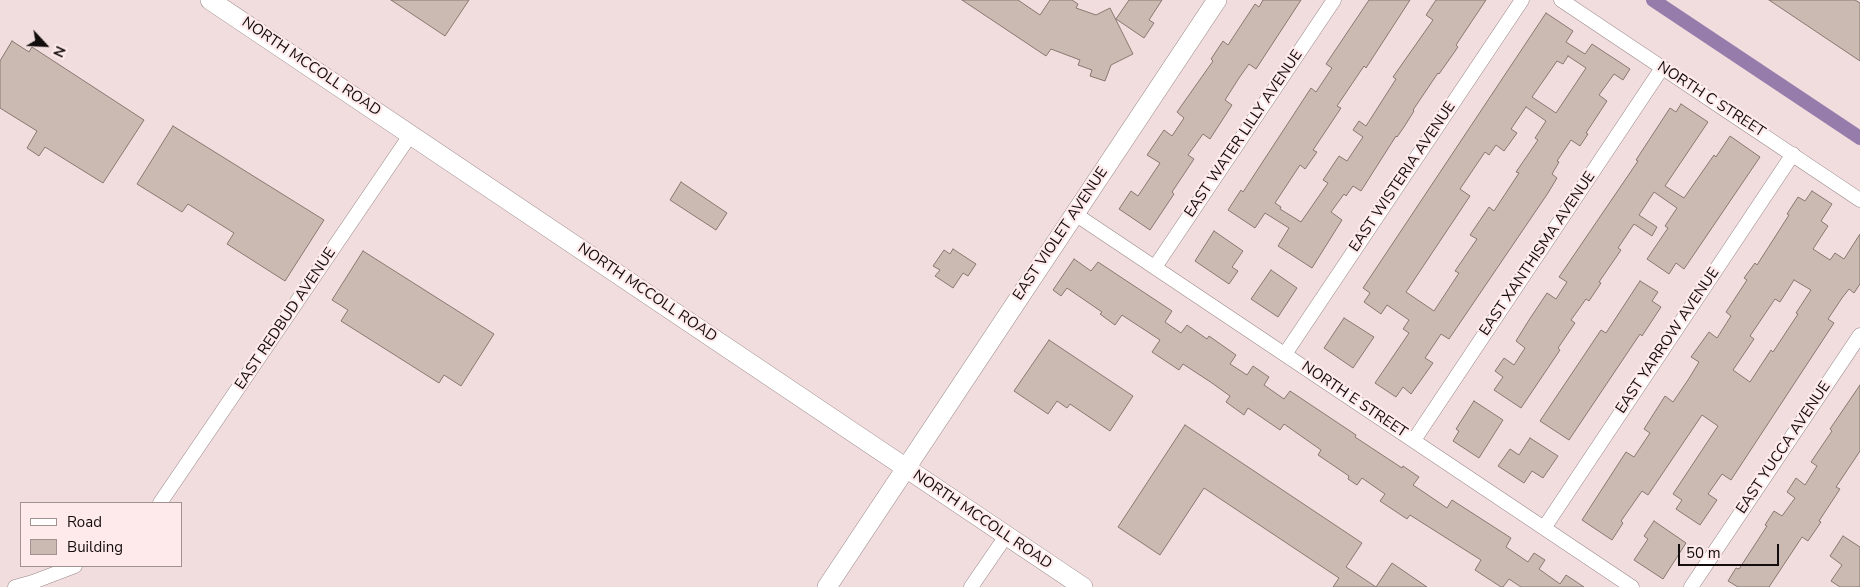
<!DOCTYPE html>
<style>
body{margin:0}
#map{position:relative;width:1860px;height:587px;overflow:hidden;background:#f1ddde;font-family:"Nunito Sans",sans-serif}
canvas{display:block}
.legend{position:absolute;left:20px;top:502px;width:162px;height:65px;box-sizing:border-box;background:#ffeaeb;border:1px solid #a19292;margin:0;padding:6px 9px;list-style:none;font-size:15px;color:#130d0d}
.legend li{display:flex;align-items:center;gap:10px;height:25px}
.legend b{width:25px;border:1px solid #a19292}
.north{position:absolute;left:20px;top:20px;width:50px;height:50px;-webkit-text-stroke:4px #ffeaeb;paint-order:stroke;rotate:115deg;font-size:14px;font-weight:700;line-height:20px;text-align:center;color:#130d0d}
.north::after{content:'';display:block;margin:auto;width:18px;height:22px;background:#130d0d;clip-path:polygon(50% 0,100% 100%,50% 72%,0 100%)}
.scale{position:absolute;left:1678px;top:544px;width:101px;height:22px;box-sizing:border-box;border:2px solid #130d0d;border-top:0;padding-left:6px;font-size:15px;line-height:18px;white-space:nowrap;color:#130d0d;-webkit-text-stroke:4px #ffeaeb;paint-order:stroke}
</style>
<div id="map">
<canvas width="1860" height="587"></canvas>
<ul class="legend">
<li><b style="height:6px;background:#fff"></b>Road</li>
<li><b style="height:14px;background:#cbbab2"></b>Building</li>
</ul>
<div class="north">N</div>
<div class="scale">50 m</div>
</div>
<script>
const context = document.querySelector('canvas').getContext('2d');
context.lineJoin = 'round';
function shape(rows) {
  const path = new Path2D();
  for (const r of rows) {
    path.moveTo(r[0], r[1]);
    for (let i = 2; i < r.length; i += 2) path.lineTo(r[i], r[i + 1]);
  }
  return path;
}
function stroke(path, color, width, dash) {
  context.strokeStyle = color;
  context.lineWidth = width;
  context.lineCap = dash ? 'butt' : 'round';
  context.setLineDash(dash || []);
  context.stroke(path);
}
function fillPath(path, color) {
  context.fillStyle = color;
  context.fill(path, 'evenodd');
}
function drawText(font, color, halo, rows, align = 'center') {
  context.font = font + ' "Nunito Sans",sans-serif';
  context.lineWidth = 4.5;
  context.setLineDash([]);
  context.textBaseline = 'middle';
  context.strokeStyle = halo;
  context.fillStyle = color;
  for (const [text, x, y, turn = 0] of rows) {
    context.save();
    context.translate(x, y);
    context.rotate((+turn || 0) * Math.PI / 180);
    context.textAlign = isNaN(turn) ? turn : align;
    if (halo) context.strokeText(text, 0, 0);
    context.fillText(text, 0, 0);
    context.restore();
  }
}
const canal = shape([
 [1653,0,1860,138]
]);
const building = shape([
 [391,0,469,0,445,36,391,0],
 [962,0,1018,0,1040,15,1050,0,1072,0,1078,4,1076,8,1096,15,1110,8,1133,54,1111,65,1105,81,1090,76,1092,70,1078,65,1080,60,1051,49,1046,56,962,0],
 [1129,0,1162,0,1149,20,1154,23,1144,38,1116,19,1129,0],
 [1263,0,1301,0,1256,69,1249,64,1239,78,1225,100,1232,105,1210,139,1203,134,1188,155,1194,159,1172,192,1174,194,1150,230,1119,209,1131,191,1138,196,1160,163,1147,155,1164,130,1172,136,1184,118,1177,112,1213,61,1211,59,1223,41,1228,45,1255,4,1259,7,1263,0],
 [1369,0,1410,0,1366,68,1364,66,1337,106,1341,108,1313,150,1317,152,1305,169,1300,165,1275,203,1281,207,1280,209,1301,222,1328,183,1323,180,1339,156,1347,161,1363,137,1353,130,1359,121,1366,126,1396,79,1393,77,1433,20,1426,15,1436,0,1486,0,1456,45,1458,47,1439,74,1438,73,1413,110,1414,111,1404,127,1397,137,1396,136,1361,191,1353,186,1346,196,1344,194,1331,212,1342,220,1312,268,1278,246,1289,228,1265,213,1255,228,1228,210,1241,190,1243,192,1311,88,1316,92,1332,68,1326,64,1369,0],
 [1769,0,1855,0,1860,3,1860,61,1769,0],
 [1546,13,1573,31,1566,42,1585,54,1592,44,1630,69,1623,80,1614,74,1599,95,1607,101,1586,133,1588,134,1580,146,1571,140,1557,161,1559,162,1552,174,1557,178,1548,193,1449,339,1441,334,1425,358,1433,363,1411,394,1403,387,1396,397,1375,383,1409,333,1403,329,1409,320,1387,305,1381,314,1364,302,1370,293,1363,288,1546,13],
 [1568,56,1586,68,1556,113,1532,97,1557,61,1563,64,1568,56],
 [1526,107,1546,121,1535,138,1538,140,1516,172,1519,173,1494,211,1489,207,1470,235,1477,239,1455,271,1459,273,1434,311,1406,292,1470,196,1460,189,1485,152,1489,155,1496,145,1504,151,1517,133,1511,129,1526,107],
 [12,41,29,52,32,47,144,120,103,183,45,147,39,156,27,148,37,131,0,108,0,61,12,41],
 [1681,104,1708,122,1665,186,1684,198,1714,155,1716,157,1730,136,1760,157,1684,269,1676,263,1669,274,1647,259,1668,228,1665,226,1677,208,1654,192,1639,215,1657,227,1652,236,1634,224,1618,248,1621,250,1599,282,1601,283,1589,301,1586,299,1571,320,1575,323,1558,348,1560,350,1521,408,1494,390,1503,377,1495,371,1504,358,1514,365,1525,348,1516,341,1529,320,1547,293,1556,299,1567,282,1559,277,1638,161,1636,160,1670,108,1676,112,1681,104],
 [173,126,324,220,285,281,227,244,234,233,188,204,182,212,137,184,173,126],
 [681,182,727,213,716,230,670,200,681,182],
 [1812,191,1832,204,1821,221,1828,226,1813,249,1830,260,1835,253,1844,259,1860,234,1860,284,1854,293,1849,289,1842,298,1828,319,1834,323,1731,480,1722,474,1708,494,1717,500,1700,525,1676,509,1682,500,1673,494,1718,426,1702,415,1648,495,1642,491,1621,521,1623,523,1612,540,1582,520,1626,452,1634,457,1650,433,1644,429,1665,396,1673,402,1688,380,1699,362,1691,357,1709,332,1717,338,1731,316,1726,312,1747,280,1744,278,1755,263,1757,265,1789,215,1787,214,1798,197,1805,201,1812,191],
 [1794,280,1811,290,1796,313,1798,314,1773,352,1771,350,1750,382,1733,370,1754,339,1750,336,1775,299,1780,302,1794,280],
 [1214,231,1243,251,1232,267,1238,271,1229,284,1195,261,1214,231],
 [953,249,976,264,968,276,963,273,953,288,935,276,940,270,933,266,944,250,950,254,953,249],
 [363,251,494,334,461,386,444,375,439,383,341,321,348,310,332,300,363,251],
 [1074,259,1091,271,1098,262,1172,311,1165,322,1181,333,1187,325,1207,339,1209,336,1236,355,1230,364,1247,375,1253,366,1269,377,1264,385,1284,399,1290,391,1356,435,1355,437,1402,468,1403,466,1419,477,1413,485,1425,493,1447,508,1452,500,1511,538,1506,547,1528,562,1534,553,1545,560,1539,569,1560,584,1566,575,1584,587,1521,587,1509,579,1503,587,1501,587,1475,570,1481,560,1410,515,1407,519,1380,501,1385,494,1362,478,1357,485,1348,479,1349,476,1318,455,1321,450,1284,424,1280,430,1248,408,1244,415,1226,402,1230,396,1212,383,1183,364,1179,370,1152,352,1160,340,1122,315,1115,325,1100,314,1102,312,1067,288,1061,296,1053,290,1074,259],
 [1271,270,1297,288,1278,317,1251,299,1271,270],
 [1640,281,1658,292,1652,301,1661,307,1642,336,1640,334,1569,440,1540,421,1601,330,1606,333,1640,281],
 [1344,318,1374,337,1353,368,1324,348,1344,318],
 [1049,340,1133,396,1110,431,1070,404,1067,408,1057,401,1048,414,1014,391,1049,340],
 [1860,385,1860,451,1836,487,1840,489,1819,521,1821,522,1808,541,1802,537,1769,587,1738,587,1728,581,1736,568,1739,569,1767,526,1765,525,1774,511,1782,516,1795,498,1787,492,1796,478,1805,485,1817,466,1811,462,1832,431,1830,429,1860,385],
 [1474,401,1503,420,1479,458,1453,441,1459,431,1456,429,1474,401],
 [1185,425,1362,543,1346,567,1376,587,1392,563,1427,587,1333,587,1339,578,1204,488,1160,555,1118,527,1185,425],
 [1530,438,1558,456,1543,478,1532,471,1524,483,1498,466,1510,449,1519,455,1530,438],
 [1654,521,1686,543,1663,579,1634,560,1648,539,1644,536,1654,521],
 [1843,536,1860,547,1860,587,1840,587,1831,581,1842,565,1830,556,1843,536]
]);
const street = shape([
 [1561,0,1860,200],
 [1075,214,1632,587],
 [1155,267,1334,0],
 [1285,354,1522,0],
 [1414,440,1662,68],
 [160,503,411,134],
 [1544,528,1793,154],
 [15,587,33,582,75,566],
 [971,587,1006,536],
 [1691,587,1860,335]
]);
const secondary = shape([
 [210,0,1083,587],
 [827,587,1217,0]
]);
const streetNames = [
 ["NORTH MCCOLL ROAD",311,67,34],
 ["NORTH C STREET",1711,100,33],
 ["EAST WATER LILLY AVENUE",1244,134,-56],
 ["EAST WISTERIA AVENUE",1403,177,-56],
 ["EAST VIOLET AVENUE",1061,234,-56],
 ["EAST XANTHISMA AVENUE",1538,254,-56],
 ["NORTH MCCOLL ROAD",647,293,34],
 ["EAST REDBUD AVENUE",286,319,-56],
 ["EAST YARROW AVENUE",1668,341,-56],
 ["NORTH E STREET",1354,400,34],
 ["EAST YUCCA AVENUE",1784,448,-56],
 ["NORTH MCCOLL ROAD",982,520,34]
];
stroke(canal, '#957cab', 14);
fillPath(building, '#cbbab2');
stroke(building, '#887870', 1);
stroke(street, '#998687', 15);
stroke(secondary, '#998687', 20);
stroke(street, '#fff', 14);
stroke(secondary, '#fff', 19);
drawText('15px', '#130d0d', '#ffeaeb', streetNames);
</script>
